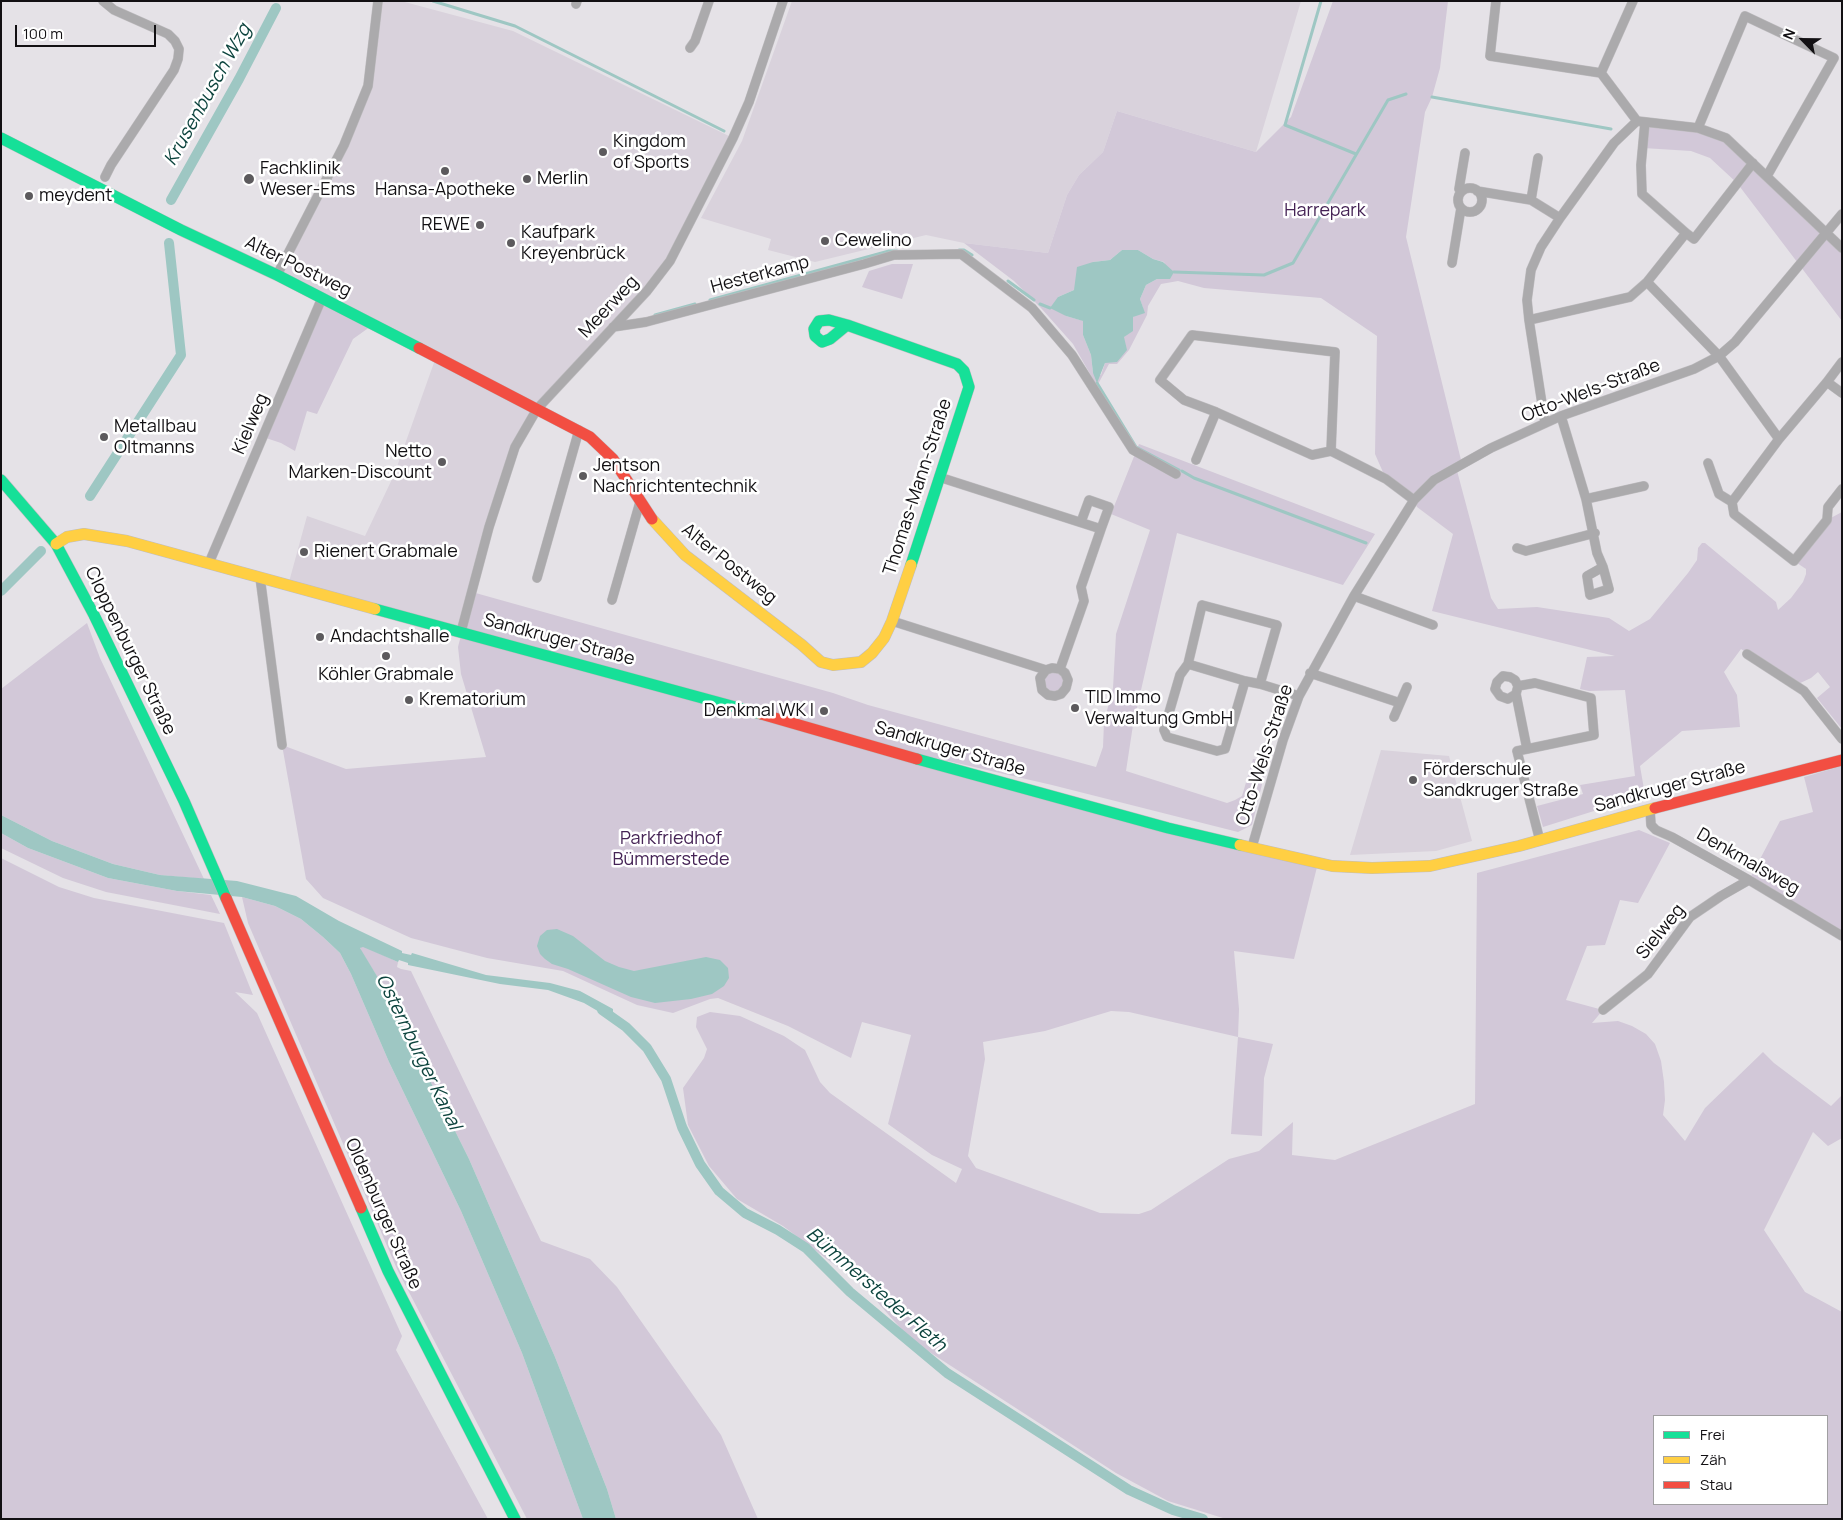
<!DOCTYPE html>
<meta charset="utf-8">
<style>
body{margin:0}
#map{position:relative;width:1843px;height:1520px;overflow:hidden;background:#e5e2e7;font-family:Manrope,sans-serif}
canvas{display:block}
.frame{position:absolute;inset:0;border:2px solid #121013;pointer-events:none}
.legend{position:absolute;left:1653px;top:1415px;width:175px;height:90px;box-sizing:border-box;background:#fff;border:1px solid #a09fa1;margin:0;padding:6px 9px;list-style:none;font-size:15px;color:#121013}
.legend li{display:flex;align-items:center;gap:10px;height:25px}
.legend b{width:25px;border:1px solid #a09fa1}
.north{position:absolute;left:1778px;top:15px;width:50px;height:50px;-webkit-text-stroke:4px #fff;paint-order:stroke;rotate:293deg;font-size:14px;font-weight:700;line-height:20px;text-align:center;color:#121013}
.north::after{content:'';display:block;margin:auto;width:18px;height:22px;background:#121013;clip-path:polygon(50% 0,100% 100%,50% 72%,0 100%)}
.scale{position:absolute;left:15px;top:25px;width:141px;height:22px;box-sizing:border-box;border:2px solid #121013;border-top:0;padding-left:6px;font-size:15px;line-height:18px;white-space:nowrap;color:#121013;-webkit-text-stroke:4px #fff;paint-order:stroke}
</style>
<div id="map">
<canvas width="1843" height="1520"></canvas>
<div class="frame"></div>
<ul class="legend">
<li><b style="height:6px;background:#16e098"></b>Frei</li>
<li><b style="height:6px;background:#ffcf43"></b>Zäh</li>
<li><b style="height:6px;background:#f24e42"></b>Stau</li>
</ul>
<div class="north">N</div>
<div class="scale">100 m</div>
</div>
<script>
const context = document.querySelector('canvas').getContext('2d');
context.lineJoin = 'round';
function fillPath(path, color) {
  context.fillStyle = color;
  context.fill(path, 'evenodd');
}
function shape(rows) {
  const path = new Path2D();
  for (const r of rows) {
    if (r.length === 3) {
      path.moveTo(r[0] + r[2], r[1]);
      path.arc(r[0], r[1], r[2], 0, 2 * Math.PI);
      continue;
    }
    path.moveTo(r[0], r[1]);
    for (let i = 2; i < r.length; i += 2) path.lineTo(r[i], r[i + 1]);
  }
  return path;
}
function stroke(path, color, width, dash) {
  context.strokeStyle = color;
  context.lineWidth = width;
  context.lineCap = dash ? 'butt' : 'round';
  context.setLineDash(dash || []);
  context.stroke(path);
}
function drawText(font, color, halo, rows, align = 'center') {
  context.font = font + ' Manrope,sans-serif';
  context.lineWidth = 5;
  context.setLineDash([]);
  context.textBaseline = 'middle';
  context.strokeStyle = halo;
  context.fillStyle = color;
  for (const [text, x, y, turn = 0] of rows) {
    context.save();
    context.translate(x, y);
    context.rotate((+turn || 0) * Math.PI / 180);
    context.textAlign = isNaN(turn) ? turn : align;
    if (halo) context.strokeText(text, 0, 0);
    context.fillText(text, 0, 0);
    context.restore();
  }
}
const built = shape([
 [378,1,401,1,513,31,733,138,670,261,551,394,515,447,461,632,289,582,307,516,365,536,394,475,436,357,277,275,368,86],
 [792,1,1301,1,1256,152,1117,111,1103,152,1079,175,1067,195,1048,253,964,243,926,235,815,262,768,250,771,239,701,218,742,141],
 [1381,750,1449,756,1472,841,1436,851,1350,855]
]);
const green = shape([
 [1333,1,1448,1,1440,68,1432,97,1425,112,1406,237,1462,464,1456,467,1491,598,1498,609,1537,607,1609,618,1629,631,1650,619,1688,573,1697,560,1698,548,1702,543,1705,543,1776,602,1778,610,1791,598,1803,582,1806,574,1806,569,1794,561,1827,520,1842,512,1842,729,1817,698,1830,687,1818,672,1811,678,1796,685,1741,649,1724,672,1737,695,1740,727,1682,731,1640,766,1645,795,1543,827,1537,806,1583,794,1580,785,1635,776,1625,690,1589,691,1580,689,1587,657,1615,656,1432,611,1453,534,1417,507,1414,500,1386,479,1375,454,1377,336,1321,298,1204,288,1178,281,1161,284,1148,306,1147,315,1129,350,1117,364,1109,364,1097,386,1073,344,1041,308,1014,281,964,243,1048,253,1067,195,1079,175,1103,152,1117,111,1256,152,1291,117],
 [1122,250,1138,250,1153,259,1164,262,1170,279,1157,279,1146,285,1140,299,1143,308,1133,317,1124,337,1105,363,1101,375,1093,373,1091,355,1083,335,1084,321,1066,316,1058,297,1074,290,1093,262,1110,260],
 [1645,122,1726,138,1842,248,1842,321,1737,183,1710,158,1691,151,1643,148],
 [892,264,913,264,902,299,862,287,869,271],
 [322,298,374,324,353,339,317,414,307,411,295,451,281,443,263,437],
 [1139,444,1375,534,1343,585,1177,533,1133,725,1126,771,1227,803,1235,800,1242,796,1253,759,1268,760,1252,825,1238,832,1052,785,857,740,1318,863,1294,959,1234,951,1239,1009,1238,1037,1273,1044,1264,1078,1262,1136,1231,1134,1238,1037,1129,1012,1111,1011,1045,1031,983,1042,985,1059,968,1156,976,1168,1100,1213,1139,1214,1151,1210,1229,1159,1259,1151,1293,1122,1292,1155,1335,1160,1475,1104,1477,873,1639,830,1670,843,1638,903,1620,900,1605,945,1587,946,1566,1000,1603,1010,1592,1023,1618,1021,1632,1026,1646,1034,1655,1044,1661,1061,1664,1082,1665,1100,1663,1115,1685,1141,1705,1108,1763,1052,1774,1063,1831,1106,1842,1095,1842,1138,1828,1146,1813,1132,1764,1230,1805,1292,1842,1312,1842,1519,1226,1519,1168,1501,1116,1473,911,1340,864,1287,783,1226,737,1199,709,1166,688,1125,683,1088,704,1058,707,1049,696,1027,697,1017,710,1012,740,1016,784,1036,805,1050,820,1082,830,1093,956,1183,962,1169,932,1155,888,1124,911,1035,862,1022,851,1058,788,1026,718,998,710,999,673,1013,637,1005,563,971,487,958,411,938,323,898,306,879,282,745,346,769,486,757,461,674,458,647,472,592,833,693,868,705,1096,767,1103,747,1104,722,1113,688,1116,634,1150,530,1111,514],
 [1654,1416,1827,1416,1827,1504,1654,1504],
 [87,623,100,658,204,879,160,875,113,864,52,841,1,815,1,689],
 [1060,669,1066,688,1048,695,1040,678,1046,670],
 [1842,766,1842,936,1749,880,1780,821,1813,812,1804,777],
 [1,833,28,848,108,878,177,891,211,895,220,914,106,892,63,878,1,848],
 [1,858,59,887,94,898,224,923,253,995,235,992,257,1013,402,1336,396,1350,488,1519,1,1519],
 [242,897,275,906,301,919,323,937,340,953,351,974,389,1062,461,1211,522,1353,583,1519,527,1519,397,1269,248,923],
 [363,946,398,962,397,967,401,969,411,971,541,1241,590,1259,617,1287,721,1435,758,1519,616,1519,607,1489,555,1357,469,1159,383,986,361,951,360,948]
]);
const water = shape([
 [1122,250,1138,250,1153,259,1163,262,1174,272,1170,279,1157,279,1146,285,1140,299,1145,313,1133,317,1133,331,1124,337,1127,350,1117,362,1105,363,1097,383,1093,373,1091,355,1083,335,1083,321,1066,316,1050,308,1058,297,1074,290,1077,267,1093,262,1110,260],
 [1,815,52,841,113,864,160,875,237,881,296,896,339,921,402,951,402,953,411,955,412,953,486,975,550,983,580,991,613,1009,613,1020,584,1003,548,990,500,984,408,965,408,963,399,960,398,962,363,947,360,948,383,986,469,1159,555,1357,607,1489,616,1519,583,1519,522,1353,461,1211,389,1062,351,974,340,953,323,937,301,919,275,906,242,897,177,891,108,878,28,848,1,833],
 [557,929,573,936,605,961,619,967,634,971,706,957,720,960,728,968,729,978,724,986,712,994,691,999,655,1003,631,997,568,969,552,964,545,959,540,954,537,946,540,936,547,930]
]);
const stream = shape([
 [433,1,515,26,724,131],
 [1321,1,1285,125,1356,154],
 [1432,97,1611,129],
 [959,250,964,250,972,255],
 [1174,272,1264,275,1293,263,1388,100,1406,94],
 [1008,281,1034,300],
 [710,300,889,251,897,251],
 [1040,304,1050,308],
 [655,315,695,304],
 [1097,383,1136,447,1179,470],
 [1182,471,1194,478,1366,543]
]);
const canal = shape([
 [171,200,239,79,276,8],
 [90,496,181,355,169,243],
 [1,591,41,551],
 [602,1010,626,1027,647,1048,666,1079,682,1127,700,1164,719,1191,745,1213,778,1230,806,1248,850,1292,947,1373,1129,1490,1173,1510,1203,1519]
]);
const street = shape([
 [103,1,114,10,168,34,175,41,179,49,178,59,174,70,111,165,105,177],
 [1496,1,1490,56,1601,73,1637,121],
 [576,4,577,1],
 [690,48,695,41,709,1],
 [1601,73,1633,1],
 [1645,122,1641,165,1642,194,1686,233],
 [1698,128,1745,16,1834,58,1767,176],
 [1470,200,12],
 [1477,191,1531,200,1560,218],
 [1461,192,1459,189,1465,153],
 [1531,200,1538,158],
 [1452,263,1461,208],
 [277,275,344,145,368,86,378,1],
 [1647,282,1719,356,1779,439],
 [1529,320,1630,297,1647,282,1686,233,1694,239,1753,163],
 [613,327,646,322,864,264,894,255,961,254,1032,308,1072,355,1133,450,1176,474],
 [1827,382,1842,362],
 [1842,393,1827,382,1779,439,1732,502,1734,514,1794,561,1827,520,1828,507,1842,489],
 [1561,416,1586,499,1597,553,1603,567,1609,589,1590,595,1587,576,1603,567],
 [1545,423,1529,320,1527,300,1531,270,1541,247,1560,218,1614,143,1637,121,1698,128,1726,138,1842,248],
 [1331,451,1312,455,1216,412,1184,400,1160,380,1192,335,1335,352,1331,451,1386,479,1414,500],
 [1196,460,1216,412],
 [1708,463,1719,494,1732,502],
 [939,477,1101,529,1109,507,1089,500,1081,522],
 [1586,499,1644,486],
 [1517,548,1526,551,1595,533],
 [209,563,322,298],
 [260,577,282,745],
 [537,578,579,430],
 [1354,596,1433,625],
 [612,600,640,502],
 [892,621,1046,670,1052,668,1060,669,1065,673,1068,680,1066,688,1061,694,1055,696,1048,695,1042,690,1040,678,1046,670],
 [461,632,489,527,515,447,537,409,647,291,670,261,733,138,749,102,783,1],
 [1747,654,1804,691,1842,739],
 [1188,664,1245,681],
 [1060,669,1084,601,1081,587,1101,529],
 [1310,673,1400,703],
 [1260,684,1245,681,1225,749,1217,751,1167,737,1164,730,1180,675,1188,664,1202,605,1277,625,1260,684,1299,696],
 [1516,694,1508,699,1500,696,1495,689,1497,682,1503,676,1510,677,1515,680,1518,686],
 [1394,717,1407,687],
 [1527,749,1594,735,1591,698,1535,683,1518,686,1516,694,1527,749,1517,751,1540,841],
 [1650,809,1651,825,1656,830,1672,837,1749,880,1842,936],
 [1252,847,1283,740,1299,696,1354,596,1414,500,1434,480,1491,448,1561,416,1694,369,1719,356,1735,342,1842,214],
 [1603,1010,1648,974,1690,917,1721,896,1749,880]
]);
const fast = shape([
 [1,138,181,230,277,275,419,348],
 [847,325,830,339,822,342,815,336,814,329,819,321,829,320,847,325,957,364,964,371,969,387,911,565],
 [1,480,56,544,94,615,184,801,226,898],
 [375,609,761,714],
 [917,759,1168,828,1240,845],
 [361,1208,388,1271,515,1519]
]);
const slow = shape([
 [652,519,685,555,802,645,821,662,833,665,861,662,872,653,884,638,892,621,911,565],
 [56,544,67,537,84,534,127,541,375,609],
 [1240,845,1332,866,1372,868,1430,866,1519,846,1655,808]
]);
const jam = shape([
 [419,348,590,437,613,459,652,519],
 [761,714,917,759],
 [1655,808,1842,760],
 [226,898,361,1208]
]);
const markers = [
 [603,152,5,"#5c5a5d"],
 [445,171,5,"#5c5a5d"],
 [249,179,6,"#5c5a5d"],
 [527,179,5,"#5c5a5d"],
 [29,196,5,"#5c5a5d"],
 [480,225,5,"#5c5a5d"],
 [825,241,5,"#5c5a5d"],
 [511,243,5,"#5c5a5d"],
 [104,437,5,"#5c5a5d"],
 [442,462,5,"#5c5a5d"],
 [583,476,5,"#5c5a5d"],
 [304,552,5,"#5c5a5d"],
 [320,637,5,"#5c5a5d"],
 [386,656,5,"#5c5a5d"],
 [409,700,5,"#5c5a5d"],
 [1075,708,5,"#5c5a5d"],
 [824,711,5,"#5c5a5d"],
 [1413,780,5,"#5c5a5d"]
];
const poiNames = [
 ["Kingdom",613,142],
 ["of Sports",613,163],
 ["Fachklinik",260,169],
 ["Weser-Ems",260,190],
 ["Merlin",537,179],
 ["Hansa-Apotheke",445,190,"center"],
 ["meydent",39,196],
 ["REWE",470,225,"right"],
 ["Kaufpark",521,233],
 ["Kreyenbrück",521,254],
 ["Cewelino",835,241],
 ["Metallbau",114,427],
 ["Oltmanns",114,448],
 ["Netto",432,452,"right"],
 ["Marken-Discount",432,473,"right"],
 ["Jentson",593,466],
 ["Nachrichtentechnik",593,487],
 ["Rienert Grabmale",314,552],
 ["Andachtshalle",330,637],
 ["Köhler Grabmale",386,675,"center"],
 ["TID Immo",1085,698],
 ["Verwaltung GmbH",1085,719],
 ["Krematorium",419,700],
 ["Denkmal WK I",814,711,"right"],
 ["Förderschule",1423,770],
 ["Sandkruger Straße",1423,791]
];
const parkNames = [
 ["Harrepark",1325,211],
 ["Parkfriedhof",671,839],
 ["Bümmerstede",671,860]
];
const streetNames = [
 ["Alter Postweg",298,267,26],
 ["Hesterkamp",760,275,-15],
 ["Meerweg",609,307,-47],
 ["Otto-Wels-Straße",1591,391,-21],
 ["Kielweg",251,424,-67],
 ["Thomas-Mann-Straße",918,487,-72],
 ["Alter Postweg",729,564,39],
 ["Sandkruger Straße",559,640,15],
 ["Cloppenburger Straße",130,651,64],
 ["Sandkruger Straße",950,749,16],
 ["Otto-Wels-Straße",1265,755,-72],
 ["Sandkruger Straße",1670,787,-15],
 ["Denkmalsweg",1748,862,30],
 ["Sielweg",1661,932,-51],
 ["Oldenburger Straße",383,1214,66]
];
const waterNames = [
 ["Krusenbusch Wzg",208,95,-61],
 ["Osternburger Kanal",418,1052,64],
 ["Bümmersteder Fleth",876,1290,41]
];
fillPath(built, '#d9d2dc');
fillPath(green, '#d2c8d8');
fillPath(water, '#9ec7c3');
stroke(stream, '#9ec7c3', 3);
stroke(canal, '#9ec7c3', 10);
stroke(street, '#bfbdc0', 10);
stroke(fast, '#bfbdc0', 12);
stroke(slow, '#bfbdc0', 12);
stroke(jam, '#bfbdc0', 12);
stroke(street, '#abaaac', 9);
stroke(fast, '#16e098', 11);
stroke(slow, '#ffcf43', 11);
stroke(jam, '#f24e42', 11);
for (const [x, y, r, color] of markers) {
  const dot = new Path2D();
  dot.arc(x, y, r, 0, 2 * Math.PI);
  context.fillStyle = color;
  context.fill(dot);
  stroke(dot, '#fff', 2);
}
drawText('18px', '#121013', '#fff', poiNames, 'left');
drawText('18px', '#452355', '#fff', parkNames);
drawText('18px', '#121013', '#fff', streetNames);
drawText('italic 19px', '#0d443e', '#fff', waterNames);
</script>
